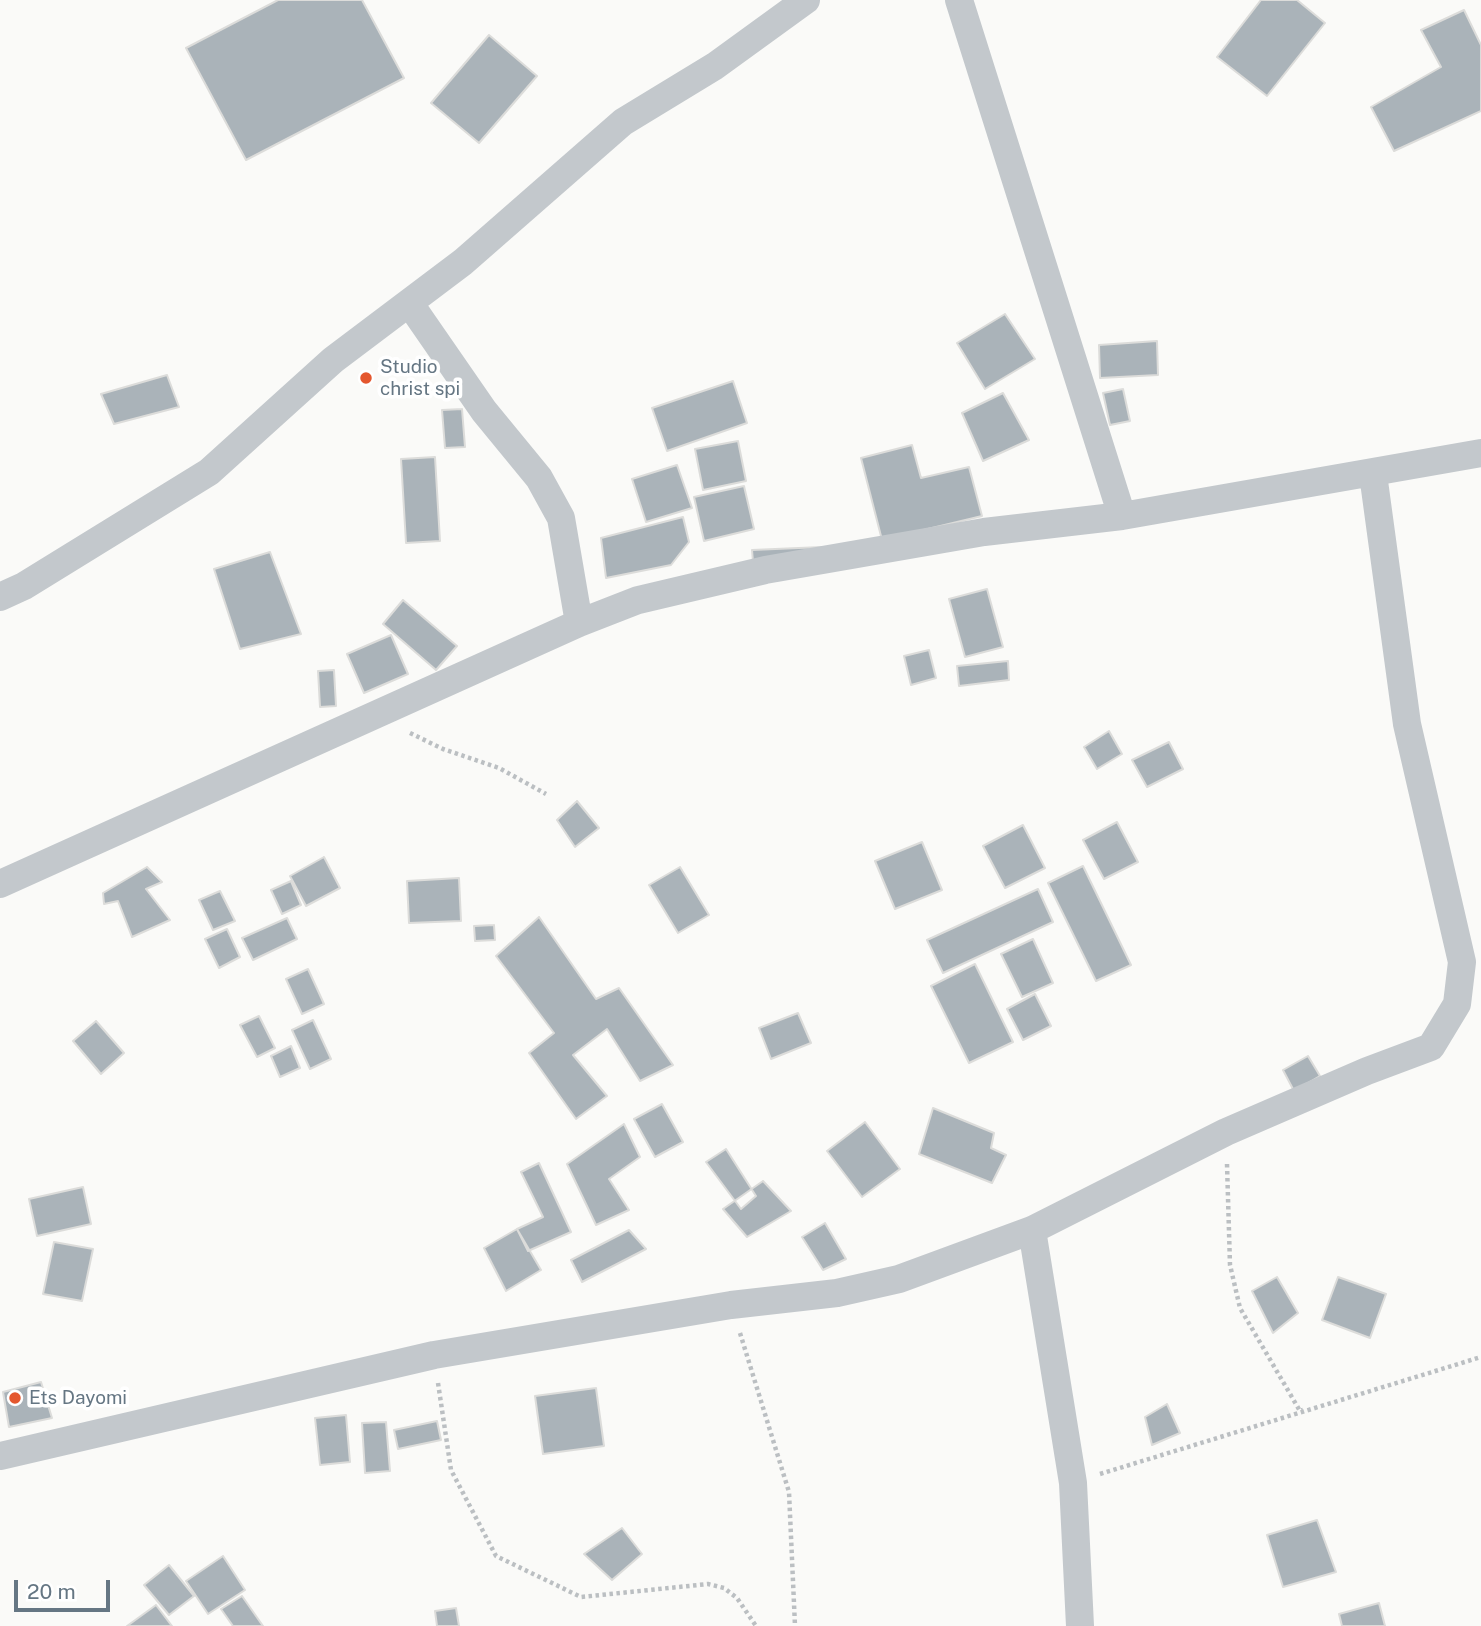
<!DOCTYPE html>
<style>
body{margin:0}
#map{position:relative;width:1481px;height:1626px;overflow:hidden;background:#fafaf8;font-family:"Public Sans",sans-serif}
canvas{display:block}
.scale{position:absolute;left:14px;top:1580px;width:96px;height:32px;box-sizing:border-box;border:4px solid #657683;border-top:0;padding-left:9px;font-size:21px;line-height:24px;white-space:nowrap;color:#657683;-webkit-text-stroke:5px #fff;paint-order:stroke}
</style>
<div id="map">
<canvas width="1481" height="1626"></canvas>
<div class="scale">20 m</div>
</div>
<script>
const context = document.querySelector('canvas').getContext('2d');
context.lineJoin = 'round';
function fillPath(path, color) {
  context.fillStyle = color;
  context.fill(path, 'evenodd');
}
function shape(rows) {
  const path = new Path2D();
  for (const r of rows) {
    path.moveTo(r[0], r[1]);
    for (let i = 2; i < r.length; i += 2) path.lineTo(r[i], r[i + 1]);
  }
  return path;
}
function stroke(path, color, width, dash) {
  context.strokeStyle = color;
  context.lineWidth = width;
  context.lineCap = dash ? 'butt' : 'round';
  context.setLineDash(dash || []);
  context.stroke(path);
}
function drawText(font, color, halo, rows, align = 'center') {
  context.font = font + ' "Public Sans",sans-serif';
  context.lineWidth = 7;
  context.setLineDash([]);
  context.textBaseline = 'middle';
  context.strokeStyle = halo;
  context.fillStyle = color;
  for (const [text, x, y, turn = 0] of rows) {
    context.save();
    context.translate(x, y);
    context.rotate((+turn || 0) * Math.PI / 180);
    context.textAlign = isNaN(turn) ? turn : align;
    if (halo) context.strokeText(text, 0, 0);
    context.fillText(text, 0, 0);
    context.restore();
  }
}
const building = shape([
 [278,0,362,0,404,78,246,160,186,48,278,0],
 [1261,0,1297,0,1325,23,1267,96,1217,57,1261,0],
 [1464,10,1481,45,1481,111,1394,151,1371,107,1441,67,1421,30,1464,10],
 [489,35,537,76,479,143,431,103,489,35],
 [1005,314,1035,359,985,389,957,343,1005,314],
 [1157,341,1158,375,1100,378,1099,345,1157,341],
 [167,375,179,407,114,424,101,394,167,375],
 [733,381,747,423,667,451,652,408,733,381],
 [1123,389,1130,421,1110,425,1103,393,1123,389],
 [1003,393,1029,440,983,461,962,413,1003,393],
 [462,409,465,447,445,448,442,410,462,409],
 [738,441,746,481,703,490,695,449,738,441],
 [912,445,921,478,969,467,982,516,882,540,861,458,912,445],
 [435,457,440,541,406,543,401,459,435,457],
 [677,465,692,508,646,522,632,479,677,465],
 [744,486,754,529,704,541,694,497,744,486],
 [683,517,689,542,671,565,606,578,601,538,683,517],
 [822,547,753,562,752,550,822,547],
 [270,552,301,634,240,649,214,569,270,552],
 [987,589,1003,647,965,657,949,599,987,589],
 [403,600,457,646,436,670,383,624,403,600],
 [391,635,408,674,364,693,347,654,391,635],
 [929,650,936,678,911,685,904,656,929,650],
 [1008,661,1009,680,959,686,957,666,1008,661],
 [334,670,336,706,320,707,318,671,334,670],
 [1109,731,1122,754,1097,769,1084,747,1109,731],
 [1169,742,1183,769,1147,787,1132,760,1169,742],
 [577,801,599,828,575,847,557,820,577,801],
 [1117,822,1138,862,1104,879,1083,840,1117,822],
 [1023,825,1045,868,1005,888,983,846,1023,825],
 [922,842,942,890,895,909,875,861,922,842],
 [324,857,340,888,306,906,290,876,324,857],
 [1083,866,1131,965,1096,981,1048,883,1083,866],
 [147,867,162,882,146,889,170,920,132,937,118,901,104,904,103,893,147,867],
 [680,867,709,915,678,933,649,885,680,867],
 [459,878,461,921,409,923,407,881,459,878],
 [291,881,301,905,282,914,271,890,291,881],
 [1038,889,1053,922,943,973,927,940,1038,889],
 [220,891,235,921,213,930,199,900,220,891],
 [539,917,596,999,619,988,673,1065,640,1081,607,1029,573,1055,607,1096,576,1119,529,1053,554,1033,496,956,539,917],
 [287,918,297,939,253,960,242,938,287,918],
 [494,925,495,940,475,941,474,926,494,925],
 [227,929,240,957,219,968,205,939,227,929],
 [1033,939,1053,983,1022,997,1001,954,1033,939],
 [975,964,1013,1042,969,1063,931,986,975,964],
 [308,969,324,1004,302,1014,286,979,308,969],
 [1035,994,1051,1026,1023,1040,1007,1009,1035,994],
 [798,1013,811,1043,771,1059,759,1028,798,1013],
 [259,1016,275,1048,257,1057,240,1025,259,1016],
 [313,1020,331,1059,310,1069,292,1030,313,1020],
 [96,1021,124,1053,101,1074,73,1041,96,1021],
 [291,1046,300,1068,280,1077,271,1056,291,1046],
 [1308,1056,1320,1076,1294,1091,1283,1070,1308,1056],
 [662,1104,683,1142,655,1157,634,1119,662,1104],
 [933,1108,994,1133,991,1148,1006,1155,992,1183,919,1154,933,1108],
 [865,1122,900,1169,862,1197,827,1151,865,1122],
 [624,1124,640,1157,609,1179,629,1210,596,1225,567,1164,624,1124],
 [726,1149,756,1196,741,1209,706,1162,726,1149],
 [539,1163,571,1232,528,1251,517,1229,543,1217,521,1172,539,1163],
 [763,1181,791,1211,747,1237,723,1209,763,1181],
 [83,1187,91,1224,37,1236,29,1199,83,1187],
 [825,1223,846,1259,823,1270,802,1237,825,1223],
 [517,1229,541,1270,506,1291,484,1248,517,1229],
 [629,1230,646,1249,582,1282,571,1260,629,1230],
 [54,1242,93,1249,82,1301,43,1294,54,1242],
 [1277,1277,1298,1313,1273,1333,1252,1291,1277,1277],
 [1338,1277,1386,1294,1370,1338,1322,1320,1338,1277],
 [41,1382,52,1418,9,1427,3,1392,41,1382],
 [596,1388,604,1446,543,1454,535,1396,596,1388],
 [1167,1404,1180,1433,1152,1445,1145,1417,1167,1404],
 [346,1415,350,1462,320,1465,315,1418,346,1415],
 [437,1421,441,1440,398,1449,394,1430,437,1421],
 [386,1422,390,1471,365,1473,362,1423,386,1422],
 [1317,1520,1336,1572,1283,1587,1267,1535,1317,1520],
 [622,1528,642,1554,612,1580,584,1554,622,1528],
 [223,1556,245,1590,208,1614,186,1581,223,1556],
 [169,1565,194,1596,169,1615,144,1585,169,1565],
 [242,1596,263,1626,233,1626,221,1609,242,1596],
 [1379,1603,1385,1626,1342,1626,1339,1614,1379,1603],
 [156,1605,172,1626,127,1626,156,1605],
 [456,1608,459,1626,437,1626,435,1611,456,1608]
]);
const path = shape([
 [410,733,443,749,499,768,546,794],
 [1227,1164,1230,1265,1240,1308,1300,1411,1303,1410],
 [740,1333,789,1492,795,1626],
 [438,1383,451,1470,496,1556,581,1597,708,1584,724,1588,737,1598,756,1626],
 [1100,1474,1481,1357]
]);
const minor = shape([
 [959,0,1122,516],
 [410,304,484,411,539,478,561,518,579,623],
 [0,597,24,586,209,472,333,360,463,262,623,122,715,66,806,0],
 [0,884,579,623,638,600,765,570,984,532,1122,516,1481,453],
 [1032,1230,1073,1483,1080,1626],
 [0,1456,434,1355,731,1305,837,1293,899,1279,1032,1230,1226,1132,1367,1071,1431,1047,1457,1004,1462,962,1407,724,1373,474]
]);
const markers = [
 [366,378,7,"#e4572e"],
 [15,1398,7,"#e4572e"]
];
const poiNames = [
 ["Studio",380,367],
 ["christ spi",380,389],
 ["Ets Dayomi",29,1398]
];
fillPath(building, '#aab3b9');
stroke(building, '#dcdcda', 2);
stroke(path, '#bbbfc2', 4.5, [3.5, 3.5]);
stroke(minor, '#c3c8cc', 28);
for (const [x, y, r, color] of markers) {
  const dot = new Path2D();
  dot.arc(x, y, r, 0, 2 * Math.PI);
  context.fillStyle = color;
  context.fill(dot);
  stroke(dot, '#fff', 2.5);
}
drawText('19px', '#657683', '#fff', poiNames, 'left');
</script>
